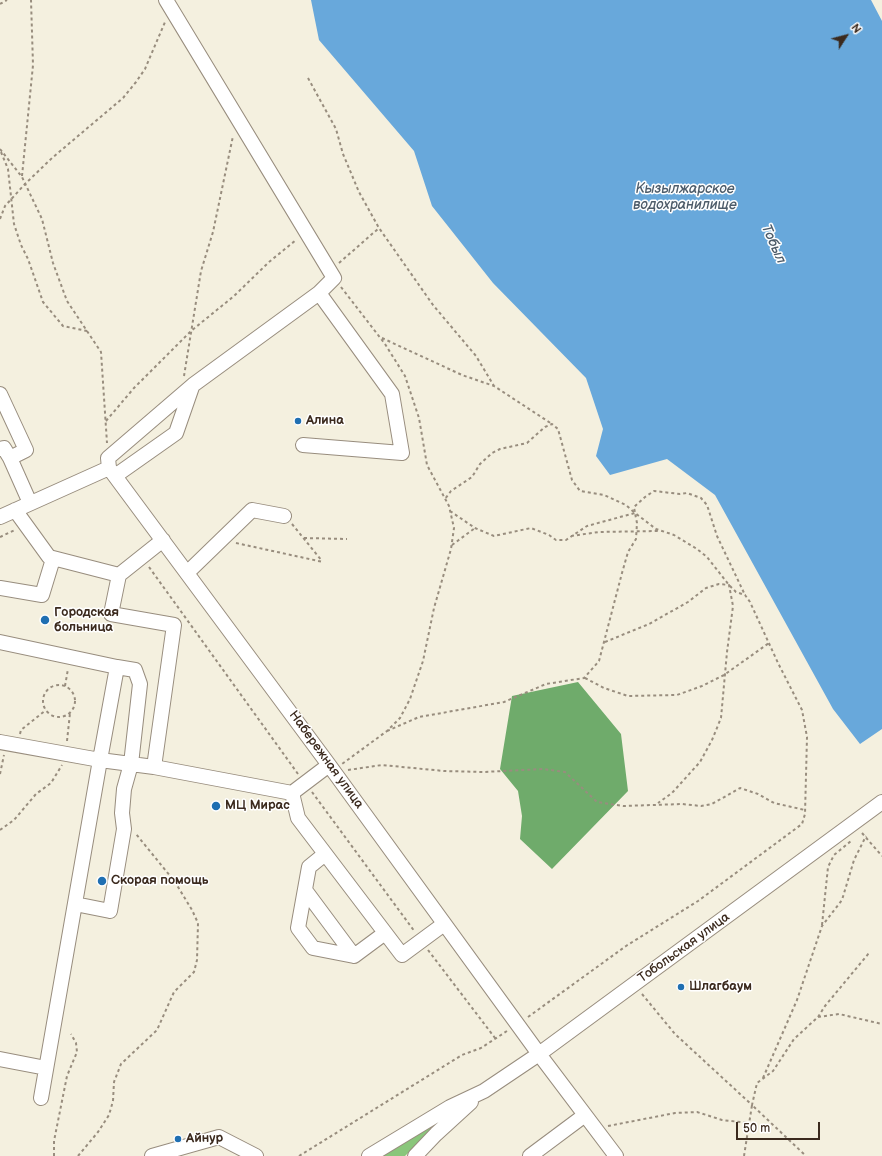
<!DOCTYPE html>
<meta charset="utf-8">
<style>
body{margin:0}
#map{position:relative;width:882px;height:1156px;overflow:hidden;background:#f4f0df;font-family:"Balsamiq Sans",sans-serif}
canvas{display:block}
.north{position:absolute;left:826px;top:16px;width:40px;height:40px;-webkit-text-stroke:3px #fff;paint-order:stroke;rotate:54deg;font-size:11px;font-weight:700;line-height:16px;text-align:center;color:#3b2a1e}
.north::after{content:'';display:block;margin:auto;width:14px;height:18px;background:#3b2a1e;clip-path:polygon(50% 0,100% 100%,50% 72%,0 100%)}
.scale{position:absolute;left:736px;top:1122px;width:84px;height:18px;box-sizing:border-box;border:2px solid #3b2a1e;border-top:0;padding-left:5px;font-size:12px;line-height:14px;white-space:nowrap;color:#3b2a1e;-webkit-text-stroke:3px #fff;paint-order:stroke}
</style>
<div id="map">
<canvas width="882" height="1156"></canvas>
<div class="north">N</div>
<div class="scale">50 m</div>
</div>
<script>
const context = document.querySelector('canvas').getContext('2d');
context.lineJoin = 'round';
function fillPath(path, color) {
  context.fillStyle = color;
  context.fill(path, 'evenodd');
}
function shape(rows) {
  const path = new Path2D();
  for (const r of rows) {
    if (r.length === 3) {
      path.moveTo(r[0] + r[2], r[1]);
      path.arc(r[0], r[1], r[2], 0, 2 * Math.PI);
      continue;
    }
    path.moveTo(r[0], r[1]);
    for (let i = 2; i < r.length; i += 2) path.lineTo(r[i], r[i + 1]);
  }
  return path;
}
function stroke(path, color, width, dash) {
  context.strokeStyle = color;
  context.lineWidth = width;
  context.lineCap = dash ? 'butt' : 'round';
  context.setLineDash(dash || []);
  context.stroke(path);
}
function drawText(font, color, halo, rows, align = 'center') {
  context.font = font + ' "Balsamiq Sans",sans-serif';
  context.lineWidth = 3;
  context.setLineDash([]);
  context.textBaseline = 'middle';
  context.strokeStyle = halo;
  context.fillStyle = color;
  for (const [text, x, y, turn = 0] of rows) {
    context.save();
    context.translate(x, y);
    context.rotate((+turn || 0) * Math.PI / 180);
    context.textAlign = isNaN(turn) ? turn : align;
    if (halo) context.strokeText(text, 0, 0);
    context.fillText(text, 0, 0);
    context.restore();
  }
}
const green = shape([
 [440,1121,405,1156,381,1156]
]);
const forest = shape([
 [578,682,621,734,628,791,552,869,520,839,522,816,518,791,500,769,512,696]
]);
const water = shape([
 [311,0,871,0,882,21,882,729,860,744,833,709,715,495,667,459,610,475,596,456,603,429,586,378,493,283,432,206,414,151,319,40]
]);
const path = shape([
 [0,4,7,0],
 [308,78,336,129,343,154,359,192,379,228,433,305,476,356,494,386],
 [0,149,22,177,42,219,53,263,67,301,101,352,107,443],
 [1,152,8,169,14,224,21,245,28,259,43,302,63,326,87,331],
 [22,176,33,65,31,0],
 [0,219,5,206,25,184,52,158,123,98,136,82,145,69,165,22],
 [339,263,379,228],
 [341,287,385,344,405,376,419,418,427,465,449,506,454,528,451,549,434,608,423,661,410,699,400,718,387,731,342,764],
 [382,338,462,375,494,386,552,424],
 [184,376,201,271,213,232,233,136],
 [106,421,134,388,191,331,234,296,269,262,296,240],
 [450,511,475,528,494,536,531,528,549,535,556,540,566,540,587,526,635,513],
 [292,524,322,561],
 [571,536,599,532,659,531],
 [0,537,15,530],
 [304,538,347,539],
 [236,543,323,562],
 [452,545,475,528],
 [149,567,298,774],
 [605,642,649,624,688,602,706,588,719,584,729,585,733,606,727,652,721,718,712,740,700,762,672,793,658,803],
 [585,678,604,688,628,696,677,695,702,686,724,675,769,643],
 [59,701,16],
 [65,686,68,669],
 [387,731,419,717,504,702,546,684,584,678,599,661,622,573,628,552,636,539,637,523,635,513,626,505,604,495,580,491,572,480,558,429,552,424,545,427,527,443,500,449,492,453,480,464,472,477,451,491,445,499],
 [20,734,21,730,46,710],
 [67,741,70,713],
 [348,770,382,765,444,771,483,772,543,769,565,772,597,802,623,806,682,804,701,806,712,804,740,788,758,794,774,803,805,810],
 [0,774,4,755],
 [312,792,415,932],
 [0,830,14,820,36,794,51,783,62,765],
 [862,833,882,856],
 [822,925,828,867,834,855,851,841],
 [428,950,495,1038],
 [642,994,675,1034,752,1105,757,1083,773,1071,794,1039,818,1017,839,1014,882,1024],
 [528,1017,626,946,698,901,802,824,805,814,807,737,802,710,778,663,750,602,745,595,736,592,729,585,707,557,697,549,674,535,656,529,635,513,634,507,645,497,654,491,680,494,687,493,701,498,707,505,717,536,745,595],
 [818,1017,825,1006,869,953],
 [763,1078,797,1000,822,926,842,900,854,860,866,836],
 [608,1126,675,1113,697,1112,722,1120,749,1123],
 [54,1156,54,1141,67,1076,77,1052,76,1043,71,1034],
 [78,1156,98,1132,109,1115,113,1101,114,1082,121,1064,157,1030,174,992,194,972,197,960,198,923,192,910,175,882,136,834],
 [299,1156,462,1055,481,1048,507,1031],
 [744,1156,752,1105,806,1156]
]);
const minor = shape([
 [166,0,334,278,319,293],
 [0,394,26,450,10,458,30,503],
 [0,449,4,448,10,458],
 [109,468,329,765,539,1054,616,1156],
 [109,468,108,458,193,385,319,293,392,394,402,453,303,445],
 [115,476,176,433,192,387],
 [15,510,49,557,119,575,163,540],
 [0,517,109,468],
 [188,572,252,510,284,516],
 [119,575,111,614,174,625,154,767],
 [0,588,42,595,53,559],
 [0,642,117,667],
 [0,742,100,760,154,767,292,793,329,765],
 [292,793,298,818,402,955,444,924],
 [325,854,309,867,298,928,313,948,354,956,385,933],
 [305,890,354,956],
 [0,1059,46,1068],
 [41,1098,100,760,117,667,135,670,140,684,131,764,124,789,122,813,124,829,110,911,75,904],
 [152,1156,219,1137,256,1156],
 [369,1156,450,1107,484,1091,539,1054,882,802],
 [415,1156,436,1134,471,1102],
 [530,1156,585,1115]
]);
const markers = [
 [298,421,4,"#1f6fb2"],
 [45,620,5,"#1f6fb2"],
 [216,806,5,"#1f6fb2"],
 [102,881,5,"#1f6fb2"],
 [681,987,4,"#1f6fb2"],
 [178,1139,4,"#1f6fb2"]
];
const poiNames = [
 ["Алина",306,421],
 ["Городская",54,613],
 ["больница",54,628],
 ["МЦ Мирас",225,806],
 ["Скорая помощь",111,881],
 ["Шлагбаум",689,987],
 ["Айнур",186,1139]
];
const streetNames = [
 ["Набережная улица",326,760,54],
 ["Тобольская улица",684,948,-36]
];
const waterNames = [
 ["Кызылжарское",685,189],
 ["водохранилище",685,205],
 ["Тобыл",773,244,66]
];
fillPath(green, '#8ac67b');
fillPath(forest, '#6fab6b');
fillPath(water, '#68a8db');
stroke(minor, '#988d7e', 16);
stroke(path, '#988d7e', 2, [3, 3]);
stroke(minor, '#fff', 14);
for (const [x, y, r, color] of markers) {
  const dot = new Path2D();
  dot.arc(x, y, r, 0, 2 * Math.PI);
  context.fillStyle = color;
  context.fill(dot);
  stroke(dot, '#fff', 1.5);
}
drawText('bold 13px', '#3b2a1e', '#fff', poiNames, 'left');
drawText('13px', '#3b2a1e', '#fff', streetNames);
drawText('italic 14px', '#4d5c6a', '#fff', waterNames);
</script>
